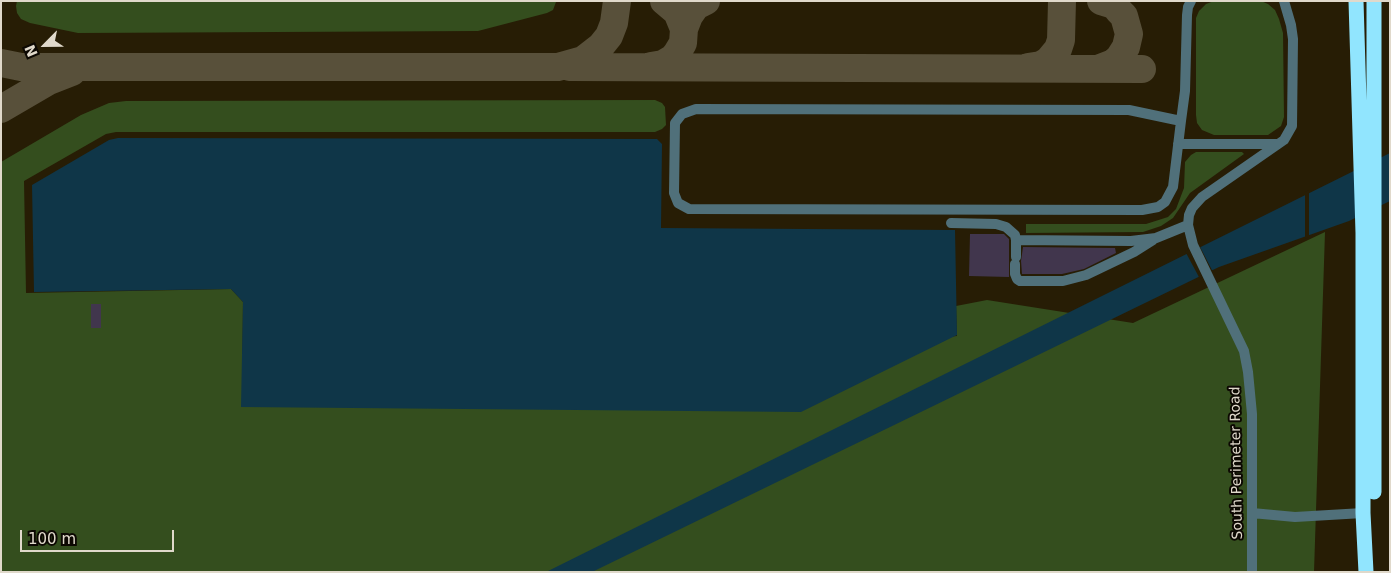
<!DOCTYPE html>
<style>
body{margin:0}
#map{position:relative;width:1391px;height:573px;overflow:hidden;background:#271d05;font-family:"DejaVu Sans",sans-serif}
canvas{display:block}
.frame{position:absolute;inset:0;border:2px solid #e0d9cb;pointer-events:none}
.north{position:absolute;left:20px;top:20px;width:50px;height:50px;-webkit-text-stroke:4px #0c0802;paint-order:stroke;rotate:247deg;font-size:14px;font-weight:700;line-height:20px;text-align:center;color:#e0d9cb}
.north::after{content:'';display:block;margin:auto;width:18px;height:22px;background:#e0d9cb;clip-path:polygon(50% 0,100% 100%,50% 72%,0 100%)}
.scale{position:absolute;left:20px;top:530px;width:154px;height:22px;box-sizing:border-box;border:2px solid #e0d9cb;border-top:0;padding-left:6px;font-size:15px;line-height:18px;white-space:nowrap;color:#e0d9cb;-webkit-text-stroke:4px #0c0802;paint-order:stroke}
</style>
<div id="map">
<canvas width="1391" height="573"></canvas>
<div class="frame"></div>
<div class="north">N</div>
<div class="scale">100 m</div>
</div>
<script>
const context = document.querySelector('canvas').getContext('2d');
context.lineJoin = 'round';
function fillPath(path, color) {
  context.fillStyle = color;
  context.fill(path, 'evenodd');
}
function shape(rows) {
  const path = new Path2D();
  for (const r of rows) {
    path.moveTo(r[0], r[1]);
    for (let i = 2; i < r.length; i += 2) path.lineTo(r[i], r[i + 1]);
  }
  return path;
}
function stroke(path, color, width, dash) {
  context.strokeStyle = color;
  context.lineWidth = width;
  context.lineCap = dash ? 'butt' : 'round';
  context.setLineDash(dash || []);
  context.stroke(path);
}
function drawText(font, color, halo, rows, align = 'center') {
  context.font = font + ' "DejaVu Sans",sans-serif';
  context.lineWidth = 4;
  context.setLineDash([]);
  context.textBaseline = 'middle';
  context.strokeStyle = halo;
  context.fillStyle = color;
  for (const [text, x, y, turn = 0] of rows) {
    context.save();
    context.translate(x, y);
    context.rotate((+turn || 0) * Math.PI / 180);
    context.textAlign = isNaN(turn) ? turn : align;
    if (halo) context.strokeText(text, 0, 0);
    context.fillText(text, 0, 0);
    context.restore();
  }
}
const green = shape([
 [17,1,555,1,556,2,553,10,547,13,478,31,78,33,30,23,21,19,17,13,16,6],
 [1214,1,1261,1,1268,4,1275,10,1279,19,1283,33,1284,117,1281,126,1268,135,1214,135,1202,130,1197,123,1196,115,1196,18,1199,11,1206,4],
 [655,100,662,103,665,107,666,125,662,129,655,132,116,132,106,134,24,181,26,293,231,289,243,302,242,407,957,336,956,306,987,300,1133,323,1325,232,1314,572,1,572,1,162,81,115,109,103,126,101],
 [1196,152,1242,152,1244,154,1190,193,1173,218,1161,226,1143,232,1026,233,1026,224,1146,224,1168,217,1176,209,1184,188,1185,162,1191,155]
]);
const water = shape([
 [118,138,657,139,662,144,661,228,955,230,957,335,801,412,241,407,243,302,231,289,34,292,32,185,109,140],
 [1390,153,1390,201,1349,221,1219,267,592,572,546,572]
]);
const pier = shape([
 [1309,190,1309,237,1305,239,1305,192],
 [1199,245,1213,272,1200,279,1185,251]
]);
const taxiway = shape([
 [664,1,677,12,684,29],
 [1,63,21,67,558,67,583,60,601,46,609,36,614,23,617,1],
 [651,66,663,64,673,58,677,53,683,43,684,29,689,16,696,6,706,1],
 [569,67,1142,69],
 [1028,67,1041,65,1048,61,1058,49,1061,40,1062,1],
 [1100,68,1113,63,1119,58,1126,47,1129,34,1124,16,1119,11,1114,5,1101,1],
 [1,109,49,81,72,72]
]);
const building = shape([
 [970,234,1004,234,1009,239,1009,277,969,276],
 [1023,247,1115,248,1116,253,1084,269,1062,274,1022,274,1021,261],
 [91,304,101,304,101,328,91,328]
]);
const minor = shape([
 [1181,121,1129,110,696,109,682,114,675,123,674,193,678,203,689,209,1142,210,1158,207,1165,202,1173,187,1181,121,1185,91,1187,15,1188,7,1191,1],
 [1178,144,1277,144],
 [951,223,996,224,1006,227,1015,235,1016,240,1016,257],
 [1016,240,1131,241,1156,238,1188,225],
 [1015,264,1015,274,1017,279,1020,281,1063,281,1086,275,1134,252,1153,240],
 [1252,513,1295,517,1363,513],
 [1252,572,1252,414,1248,372,1244,351,1193,245,1188,225,1189,215,1192,208,1202,197,1284,140,1292,126,1293,39,1291,25,1284,1]
]);
const highway = shape([
 [1356,1,1363,233,1363,513,1366,572],
 [1374,492,1374,1]
]);
const streetNames = [
 ["South Perimeter Road",1237,463,-91]
];
fillPath(green, '#344e1e');
fillPath(water, '#0f3648');
fillPath(pier, '#271d05');
stroke(taxiway, '#58503a', 28);
fillPath(building, '#41364d');
stroke(minor, '#50707a', 10);
stroke(highway, '#91e5fe', 15);
drawText('14px', '#e0d9cb', '#0c0802', streetNames);
</script>
